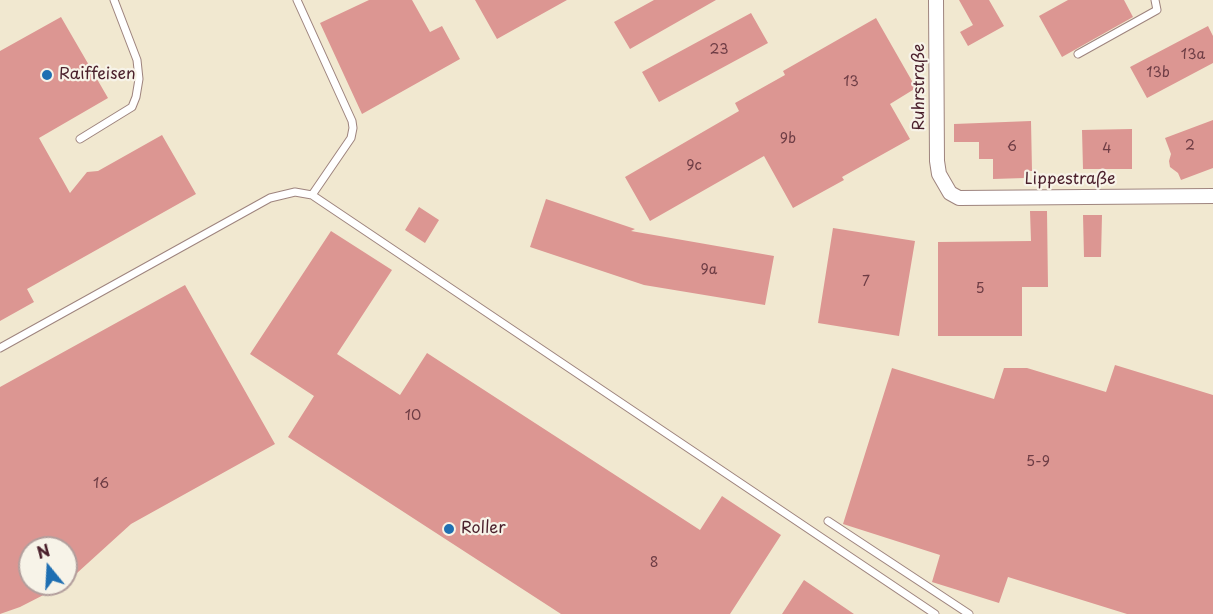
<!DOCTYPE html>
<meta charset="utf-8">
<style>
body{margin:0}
#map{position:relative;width:1213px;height:614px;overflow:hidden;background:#f1e8d0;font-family:"Playpen Sans",sans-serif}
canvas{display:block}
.north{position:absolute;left:18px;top:536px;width:60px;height:60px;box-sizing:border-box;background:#f7f3e8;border:2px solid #b29e9c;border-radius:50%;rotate:342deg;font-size:16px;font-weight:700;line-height:24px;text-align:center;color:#4a1f2b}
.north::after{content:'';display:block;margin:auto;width:21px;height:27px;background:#1f6fb2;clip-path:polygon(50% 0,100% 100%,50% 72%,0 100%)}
</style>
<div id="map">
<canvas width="1213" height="614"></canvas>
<div class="north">N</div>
</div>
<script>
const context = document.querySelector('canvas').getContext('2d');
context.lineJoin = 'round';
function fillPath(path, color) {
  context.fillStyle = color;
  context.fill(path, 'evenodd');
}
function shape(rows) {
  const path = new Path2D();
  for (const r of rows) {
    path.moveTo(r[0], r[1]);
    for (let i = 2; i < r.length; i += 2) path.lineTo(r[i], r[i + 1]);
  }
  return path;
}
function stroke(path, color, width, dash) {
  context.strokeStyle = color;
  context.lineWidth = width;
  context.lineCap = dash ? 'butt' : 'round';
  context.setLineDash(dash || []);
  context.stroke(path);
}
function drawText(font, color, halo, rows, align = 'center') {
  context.font = font + ' "Playpen Sans",sans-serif';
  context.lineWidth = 4.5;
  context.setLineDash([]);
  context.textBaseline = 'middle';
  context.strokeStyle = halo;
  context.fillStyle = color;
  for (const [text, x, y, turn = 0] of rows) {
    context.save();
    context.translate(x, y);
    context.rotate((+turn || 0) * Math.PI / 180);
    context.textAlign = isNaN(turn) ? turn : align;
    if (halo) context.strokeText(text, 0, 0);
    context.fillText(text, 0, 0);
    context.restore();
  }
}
const building = shape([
 [369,0,412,0,430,32,442,26,460,59,362,114,320,23],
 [475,0,567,0,497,39],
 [654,0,716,0,630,49,614,22],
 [959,0,989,0,1004,26,968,46,960,32,973,25],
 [1068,0,1124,0,1133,17,1062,57,1039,16],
 [751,13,768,43,659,102,642,72],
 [61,17,108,98,39,138,70,193,87,172,98,171,162,135,196,194,27,289,34,302,0,321,0,51],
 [876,18,916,88,890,104,910,139,842,177,844,180,793,208,764,156,650,221,625,177,739,111,735,103,785,75,783,71],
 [1208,26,1213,36,1213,63,1147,98,1130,67],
 [1213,120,1213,168,1181,180,1178,173,1170,167,1169,161,1171,154,1165,138],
 [1031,121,1032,171,1025,171,1025,178,993,179,993,159,979,159,979,142,954,142,954,124],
 [1132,129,1132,169,1083,169,1082,130],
 [546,199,635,229,631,231,774,256,765,305,644,285,530,247],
 [419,207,439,220,425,243,405,230],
 [1030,211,1047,211,1048,287,1022,287,1022,336,938,336,938,242,1031,241],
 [1083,215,1102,215,1101,257,1084,257],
 [833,228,915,241,899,336,818,323],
 [331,231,392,270,337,354,400,395,427,353,700,530,722,496,781,535,730,614,561,614,288,437,314,396,250,354],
 [185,285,275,444,131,524,66,583,66,548,30,548,30,584,65,584,20,607,0,614,0,387],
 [1115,365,1213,395,1213,614,1127,614,1008,577,999,603,932,582,940,555,843,524,892,368,994,399,1004,368,1027,368,1106,392],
 [804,580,854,614,782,614]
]);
const lane = shape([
 [297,0,352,121,353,128,351,138,312,195],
 [1078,54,1157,10,1155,0],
 [80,139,132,107,136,97,139,79,137,60,114,0],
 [0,348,270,198,295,192,312,195,935,614],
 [828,521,969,614]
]);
const street = shape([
 [936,0,937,161,939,174,950,193,959,198,1213,196]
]);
const markers = [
 [47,75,6,"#1f6fb2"],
 [449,529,6,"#1f6fb2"]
];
const numberNames = [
 ["23",719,50],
 ["13a",1193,55],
 ["13b",1158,73],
 ["13",851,82],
 ["9b",788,139],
 ["2",1190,146],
 ["6",1012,147],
 ["4",1107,149],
 ["9c",694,166],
 ["9a",709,270],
 ["7",866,282],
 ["5",980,289],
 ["10",413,416],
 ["5-9",1038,462],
 ["16",101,484],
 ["8",654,563]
];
const poiNames = [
 ["Raiffeisen",59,75],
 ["Roller",461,529]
];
const streetNames = [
 ["Ruhrstraße",920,87,-90],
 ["Lippestraße",1070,180]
];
fillPath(building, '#dc9692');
stroke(lane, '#9e847e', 9);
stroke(street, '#9e847e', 16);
stroke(lane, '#fff', 7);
stroke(street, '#fff', 14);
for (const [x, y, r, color] of markers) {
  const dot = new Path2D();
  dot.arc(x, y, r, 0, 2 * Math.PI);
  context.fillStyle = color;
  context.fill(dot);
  stroke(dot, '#f7f3e8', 2);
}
drawText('14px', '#6e3d45', null, numberNames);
drawText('16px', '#4a1f2b', '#f7f3e8', poiNames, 'left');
drawText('16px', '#4a1f2b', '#f7f3e8', streetNames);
</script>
